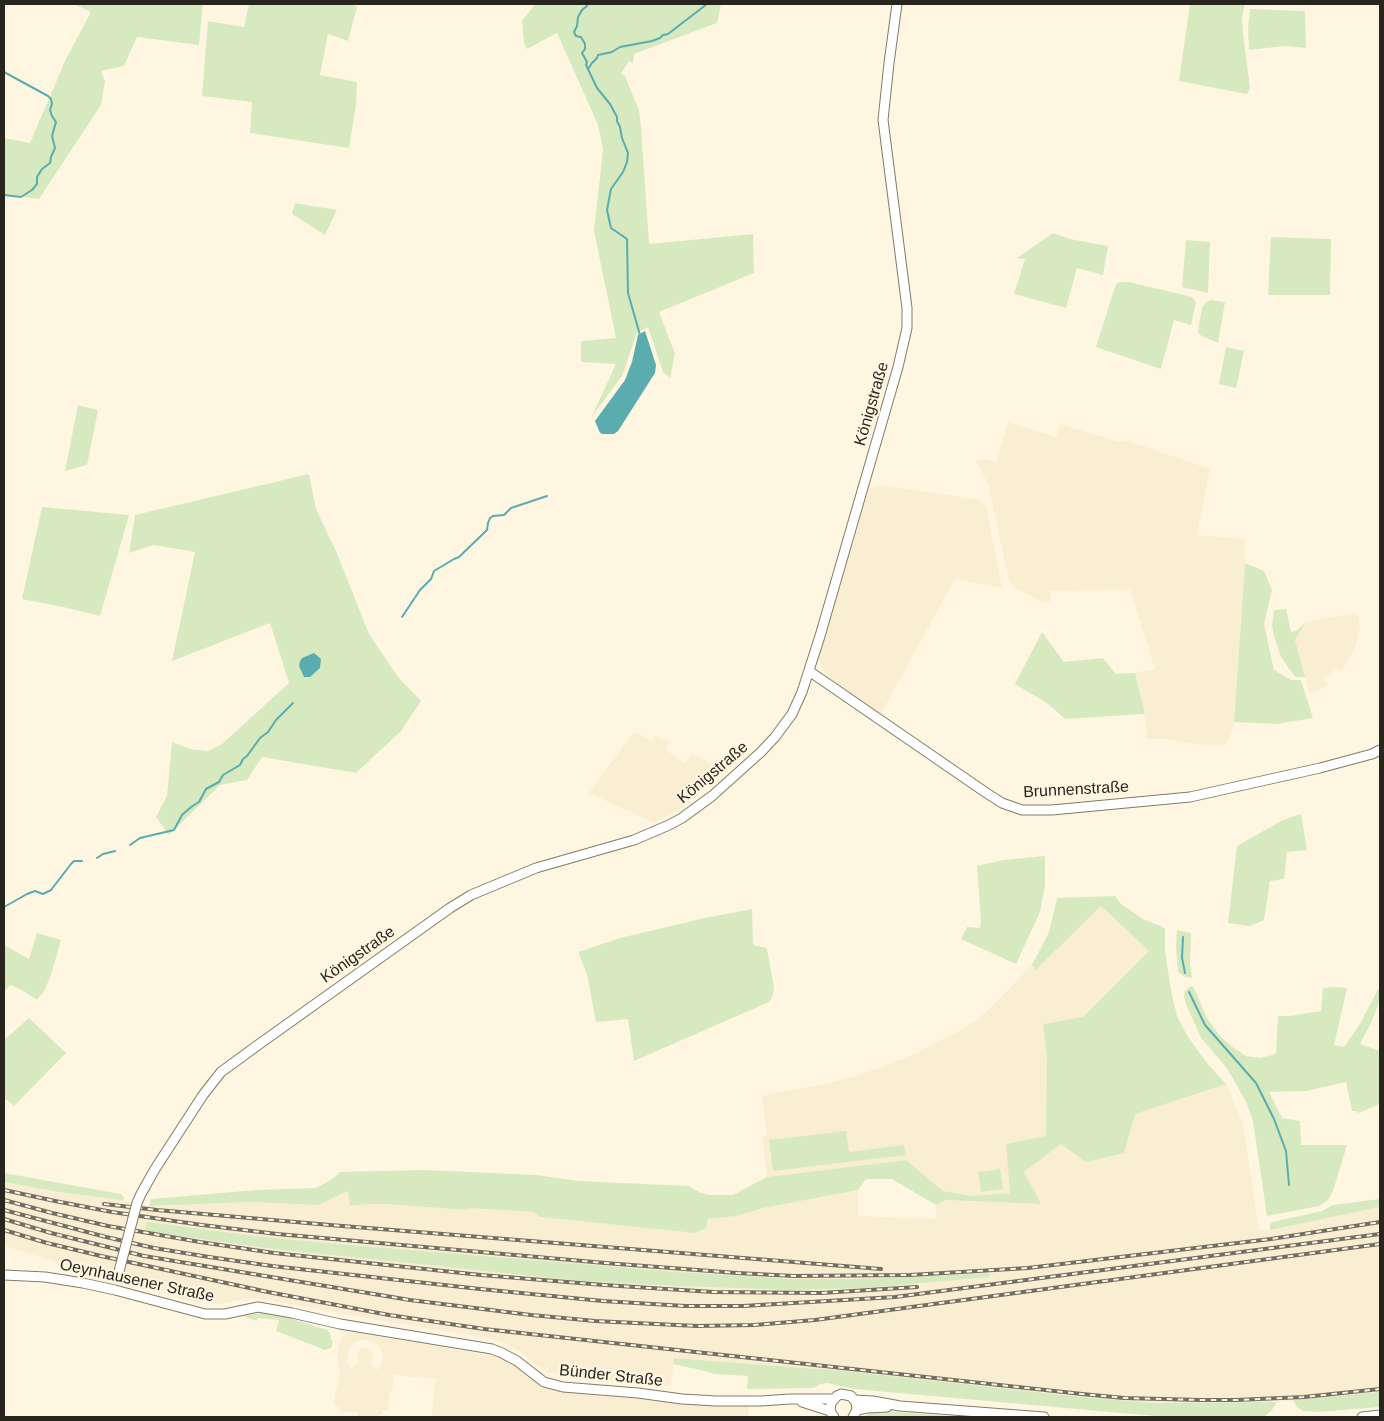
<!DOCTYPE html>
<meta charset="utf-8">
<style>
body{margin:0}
#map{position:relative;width:1384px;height:1421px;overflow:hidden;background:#fff6e2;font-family:Helvetica,sans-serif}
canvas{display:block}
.frame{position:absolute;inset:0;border:5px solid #28251e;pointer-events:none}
</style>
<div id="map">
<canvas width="1384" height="1421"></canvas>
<div class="frame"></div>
</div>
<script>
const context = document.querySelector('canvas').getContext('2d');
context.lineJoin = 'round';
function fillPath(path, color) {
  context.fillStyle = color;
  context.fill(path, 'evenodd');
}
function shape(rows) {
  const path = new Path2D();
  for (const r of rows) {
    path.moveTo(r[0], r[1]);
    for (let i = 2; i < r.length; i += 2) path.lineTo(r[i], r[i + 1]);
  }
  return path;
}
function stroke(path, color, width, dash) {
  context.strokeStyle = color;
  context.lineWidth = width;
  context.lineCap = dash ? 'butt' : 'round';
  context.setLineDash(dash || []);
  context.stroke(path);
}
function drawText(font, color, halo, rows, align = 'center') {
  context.font = font + ' Helvetica,sans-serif';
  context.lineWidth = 4.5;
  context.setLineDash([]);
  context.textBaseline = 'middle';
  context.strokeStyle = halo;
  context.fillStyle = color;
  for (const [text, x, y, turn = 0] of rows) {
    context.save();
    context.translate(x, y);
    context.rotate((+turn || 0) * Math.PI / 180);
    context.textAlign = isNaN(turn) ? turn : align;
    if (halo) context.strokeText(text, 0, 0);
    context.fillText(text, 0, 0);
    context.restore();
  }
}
const built = shape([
 [1008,422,1056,437,1060,424,1119,442,1126,440,1210,469,1197,535,1245,539,1245,563,1234,722,1230,738,1226,744,1220,746,1193,744,1168,739,1147,739,1145,714,1135,673,1155,669,1130,590,1050,591,1051,601,1044,603,1015,588,1009,581,988,484,976,461,985,459,996,462],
 [882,485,980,500,986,506,1002,588,955,579,880,715,828,677,822,667,818,658,869,489],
 [1355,613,1358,615,1360,627,1355,648,1342,671,1335,669,1323,680,1328,685,1310,694,1295,640,1306,622],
 [634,732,653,741,655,736,670,742,665,749,685,764,693,754,720,768,721,776,680,809,654,823,589,793],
 [1101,906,1149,951,1083,1017,1043,1024,1047,1057,1047,1136,1010,1193,973,1196,943,1191,906,1160,767,1177,762,1137,767,1136,762,1096,833,1082,856,1076,906,1058,961,1030,974,1022,989,1009,1032,965,1037,970],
 [1226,1084,1243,1123,1259,1230,1270,1230,1380,1207,1380,1392,1276,1402,1202,1403,1153,1403,1063,1395,845,1371,674,1358,671,1386,561,1376,549,1372,536,1365,519,1351,505,1343,488,1338,383,1321,262,1299,250,1298,213,1305,213,1301,204,1299,198,1303,137,1287,131,1282,129,1276,108,1271,103,1276,4,1246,4,1182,123,1200,149,1206,250,1202,318,1205,349,1191,350,1206,367,1204,385,1204,467,1210,468,1208,533,1212,540,1217,695,1233,708,1219,737,1216,763,1208,858,1190,858,1216,936,1219,936,1205,946,1200,1040,1204,1024,1172,1061,1144,1086,1162,1135,1114],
 [352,1332,501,1357,509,1361,537,1383,553,1390,565,1393,748,1406,749,1417,432,1417,434,1388,437,1379,394,1375,393,1389,390,1392,388,1411,383,1410,382,1415,378,1415,377,1417,358,1417,357,1412,341,1412,339,1406,334,1405,335,1395,340,1375,337,1356,338,1348,342,1337,345,1334],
 [363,1339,373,1341,380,1348,383,1358,381,1365,377,1370,371,1364,373,1359,373,1353,367,1348,364,1348,359,1350,358,1351,359,1352,357,1357,358,1363,351,1368,349,1365,347,1359,349,1349,353,1343]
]);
const green = shape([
 [74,4,203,4,199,45,137,37,124,66,101,71,105,81,101,105,39,199,4,194,4,138,30,143,66,59,91,12],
 [249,4,353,4,357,7,348,41,328,34,320,75,357,82,356,105,349,148,250,133,252,102,202,96,208,21,244,27],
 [535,4,721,4,717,23,634,54,633,63,629,61,621,74,625,76,639,110,641,127,649,244,753,234,754,273,659,312,675,354,670,378,663,372,648,327,637,333,622,376,591,418,616,364,581,362,581,341,616,338,594,231,603,149,598,125,557,33,527,49,524,43,522,21],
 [1190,4,1245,4,1242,18,1243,33,1250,88,1247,94,1179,81],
 [1250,9,1305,11,1306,48,1285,46,1249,50,1248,28],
 [295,203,337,210,325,235,292,214],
 [1053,233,1070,239,1108,246,1103,275,1077,268,1066,308,1014,294,1025,259,1017,258],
 [1271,237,1331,239,1330,295,1268,295],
 [1186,240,1210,242,1208,293,1182,287],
 [1120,282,1129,282,1192,297,1196,302,1191,325,1174,320,1161,369,1096,347,1116,284],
 [1211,300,1225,302,1218,343,1200,335,1198,331,1202,308,1205,303],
 [1226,347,1244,351,1236,388,1219,384],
 [78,405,98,410,87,465,65,471],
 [309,474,316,509,336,551,369,634,398,677,421,701,401,731,356,773,262,757,247,780,220,785,169,835,156,817,167,796,172,742,190,749,208,751,222,744,289,683,270,623,172,661,195,552,153,545,129,553,135,515],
 [42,507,129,515,100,616,63,607,22,599],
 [1245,563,1264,571,1272,590,1264,624,1274,670,1291,680,1301,680,1313,718,1277,724,1234,722],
 [1286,609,1291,632,1296,631,1306,622,1295,640,1305,677,1296,677,1293,674,1281,657,1274,636,1272,625,1274,610],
 [1042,632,1064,662,1103,658,1116,674,1135,673,1145,714,1065,719,1047,703,1015,684],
 [1301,814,1307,850,1287,852,1284,879,1270,881,1264,920,1250,926,1228,923,1237,846,1283,820],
 [1045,856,1045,886,1040,912,1016,964,961,939,967,927,980,928,981,921,977,866,1003,860],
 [1115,896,1121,904,1143,919,1165,928,1165,952,1172,995,1177,1016,1188,1037,1207,1063,1226,1084,1135,1114,1124,1153,1086,1162,1061,1144,1024,1172,1041,1204,946,1200,936,1205,892,1179,866,1179,858,1190,763,1208,737,1216,708,1219,706,1228,695,1233,540,1217,533,1212,468,1208,467,1210,385,1204,367,1204,350,1206,348,1191,318,1205,250,1202,149,1206,151,1199,256,1190,316,1188,331,1180,340,1172,424,1170,537,1175,578,1181,688,1186,699,1192,709,1195,733,1195,767,1177,906,1160,943,1191,973,1196,1010,1193,1006,1144,1046,1136,1047,1057,1043,1024,1083,1017,1149,951,1101,906,1036,970,1032,965,1049,932,1057,898],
 [752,909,753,944,756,946,764,947,767,949,774,987,773,995,769,1002,634,1061,628,1019,596,1022,587,974,578,952,620,938,705,918],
 [1177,930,1191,933,1190,962,1192,978,1185,977,1178,972,1176,946],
 [37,933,61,940,51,975,44,991,37,1000,22,990,10,985,4,992,4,945,29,959],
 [1191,986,1193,986,1207,1018,1221,1037,1234,1048,1246,1056,1260,1058,1276,1054,1278,1016,1289,1016,1321,1011,1323,988,1335,987,1347,988,1334,1045,1344,1047,1360,1024,1378,989,1380,989,1380,999,1373,1019,1360,1044,1380,1051,1380,1104,1359,1113,1356,1111,1352,1111,1346,1082,1306,1091,1269,1092,1282,1118,1300,1121,1301,1145,1347,1145,1333,1191,1328,1200,1319,1206,1267,1216,1253,1121,1246,1102,1235,1082,1226,1067,1201,1038,1186,1004,1184,996,1185,991],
 [29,1018,66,1053,14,1106,4,1098,4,1040],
 [846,1131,849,1152,904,1145,906,1155,773,1171,769,1140],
 [1000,1169,1003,1189,981,1192,978,1172],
 [4,1173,121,1194,124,1197,123,1200,66,1193,9,1183,4,1182],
 [1380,1199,1380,1207,1270,1230,1270,1224,1272,1222,1322,1211,1333,1205],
 [147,1222,264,1237,327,1243,677,1272,792,1279,868,1279,988,1273,990,1276,989,1277,865,1288,791,1290,679,1286,580,1281,265,1248,153,1232,145,1230],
 [261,1313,280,1315,327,1330,330,1333,331,1340,333,1341,331,1348,325,1350,276,1331,279,1320,258,1318,257,1321,242,1316],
 [674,1358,845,1371,1063,1395,1153,1403,1277,1402,1272,1410,1265,1416,1257,1417,1166,1417,854,1389,827,1383,821,1384,813,1388,747,1389,748,1376,714,1374,705,1371,673,1364],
 [1380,1392,1380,1407,1319,1412,1303,1411,1297,1407,1293,1400],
 [887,1411,961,1417,866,1417,866,1415,871,1413]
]);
const water = shape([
 [645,331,656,365,655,373,618,431,614,434,603,434,600,433,595,421,625,380,632,362,638,335],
 [314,653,321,659,320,668,310,677,304,677,299,666,300,661,302,658]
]);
const stream = shape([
 [587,4,587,6,582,10,578,17,577,26,574,32,576,36,581,37,585,44,585,49,582,53,587,62,586,65,597,88,610,104,617,117,617,121,620,127,622,138,628,153,627,162,623,172,611,189,607,210,611,228,627,239,628,293,640,335],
 [588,69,592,63,597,58,598,55,612,52,620,47,652,41,660,38,663,35,668,34,707,4],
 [4,72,48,96,51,99,52,104,50,110,52,116,56,122,52,136,55,148,51,157,50,163,42,169,37,177,37,184,32,190,21,197,4,195],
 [402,617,420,590,431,579,434,571,454,559,459,557,487,530,488,523,490,518,493,516,504,515,511,508,547,496],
 [130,845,140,838,174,830,182,815,191,807,199,802,206,789,219,782,223,775,240,765,243,759,247,756,260,738,268,732,276,720,293,703],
 [97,858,103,854,115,851],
 [4,907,27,894,35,891,43,894,51,890,71,864,74,861,82,861],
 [1183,937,1182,958,1185,973],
 [1189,992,1205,1025,1256,1083,1274,1119,1286,1151,1289,1185]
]);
const secondary = shape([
 [809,671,985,792,1002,803,1022,810,1052,810,1190,797,1320,768,1372,754,1380,750],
 [137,1203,141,1194,155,1169,203,1095,221,1072,258,1045,450,908,471,895,536,868,634,840,669,825,682,818,712,796,761,752,775,737,792,714,802,692,820,636,898,367,907,328,907,308,883,120,889,63,897,4],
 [4,1275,45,1277,83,1283,115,1290,205,1314,225,1314,258,1307,292,1313,340,1324,492,1349,502,1353,517,1361,544,1382,563,1387,638,1393,682,1399,716,1401,761,1401,790,1399,833,1399],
 [854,1400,873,1401,900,1406,1044,1417],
 [802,1402,830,1411],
 [857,1410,867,1408,887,1407],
 [834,1417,830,1411,831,1403,837,1396,841,1394,851,1396,856,1402,857,1410,853,1417],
 [1362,1417,1380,1415]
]);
const rail = shape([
 [4,1190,55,1201,112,1212,202,1225,277,1234,605,1263,737,1273,794,1276,910,1275,1028,1268,1271,1239,1380,1222],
 [4,1200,52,1213,108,1226,200,1242,274,1253,481,1275,604,1285,713,1292,821,1293,917,1287],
 [104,1204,157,1210,330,1225,881,1269],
 [4,1210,106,1237,154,1248,209,1257,272,1266,480,1289,603,1301,685,1306,743,1306,895,1297,1380,1234],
 [4,1219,51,1233,144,1256,410,1300,531,1315,595,1321,697,1326,754,1325,815,1320,1380,1244],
 [4,1230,47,1243,101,1256,268,1292,389,1315,484,1329,1082,1394,1124,1398,1201,1400,1236,1400,1304,1397,1380,1389]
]);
const secondaryBridge = shape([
 [118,1275,137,1203]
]);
const streetNames = [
 ["Königstraße",872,404,-74],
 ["Königstraße",713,773,-40],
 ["Brunnenstraße",1076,790,-3],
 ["Königstraße",358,955,-35],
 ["Oeynhausener Straße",137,1281,12],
 ["Bünder Straße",611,1376,6]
];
fillPath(built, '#f9eed2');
fillPath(green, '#d7eabf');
fillPath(water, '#5aacaf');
stroke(stream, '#5aacaf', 2);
stroke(secondary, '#837b69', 11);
stroke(secondary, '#fff', 9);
stroke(rail, '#736e62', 4);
stroke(rail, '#fff6e2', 2, [5.5]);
stroke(secondaryBridge, '#837b69', 11, []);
stroke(secondaryBridge, '#fff', 9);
drawText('16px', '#28251e', '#fff6e2', streetNames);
</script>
